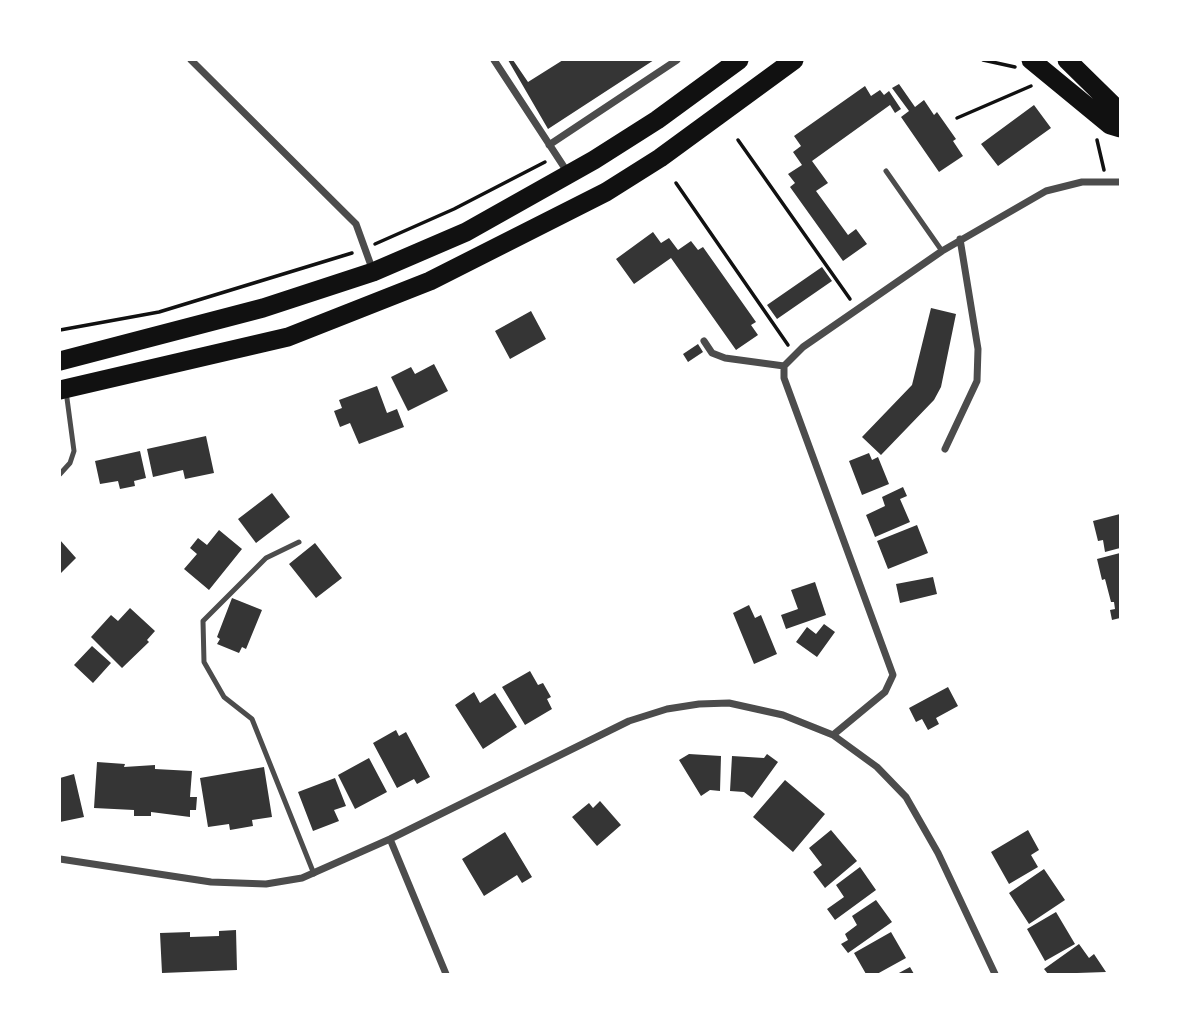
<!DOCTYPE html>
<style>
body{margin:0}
#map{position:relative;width:1180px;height:1034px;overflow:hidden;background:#fff;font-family:"Source Sans 3",sans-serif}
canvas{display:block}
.frame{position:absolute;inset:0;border:61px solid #fff;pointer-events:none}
</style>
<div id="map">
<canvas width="1180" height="1034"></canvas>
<div class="frame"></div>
</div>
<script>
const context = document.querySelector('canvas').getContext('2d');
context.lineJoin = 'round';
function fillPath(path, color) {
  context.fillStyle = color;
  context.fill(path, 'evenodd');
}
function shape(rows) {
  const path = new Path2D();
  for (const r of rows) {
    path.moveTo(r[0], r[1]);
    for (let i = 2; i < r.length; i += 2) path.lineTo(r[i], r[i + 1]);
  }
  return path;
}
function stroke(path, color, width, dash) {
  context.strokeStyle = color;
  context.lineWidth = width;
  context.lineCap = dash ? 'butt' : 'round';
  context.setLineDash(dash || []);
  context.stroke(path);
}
const building = shape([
 [508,60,513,60,528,82,563,60,654,60,548,129],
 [899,84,915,107,924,100,934,115,937,112,956,139,953,141,963,156,939,172,901,117,909,111,892,88],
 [865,86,871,96,880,90,884,95,889,91,901,109,895,113,890,105,812,161,828,183,816,191,848,235,856,229,867,244,843,261,790,187,795,183,788,174,802,165,793,152,801,146,794,136],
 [1034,105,1051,128,998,166,981,144],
 [653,232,661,243,669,238,678,250,691,241,698,250,703,247,756,322,751,325,758,335,736,350,671,258,634,284,616,259],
 [822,267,832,281,777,319,767,305],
 [931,308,956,314,941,387,934,400,881,455,862,437,912,385],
 [531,311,546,339,510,359,495,331],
 [698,344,703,352,688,362,683,354],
 [434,364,448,391,408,411,391,377,411,367,415,374],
 [377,386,387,413,397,409,404,427,359,444,350,423,340,427,334,411,342,408,339,400],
 [206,436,214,473,185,479,183,470,153,477,147,449],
 [140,451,146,478,134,481,135,486,120,489,118,481,100,484,95,461],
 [869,453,872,460,878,457,889,484,862,495,849,461],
 [903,487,907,496,900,499,910,522,875,537,866,515,885,506,882,497],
 [272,493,290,517,256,543,238,519],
 [1120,514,1120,548,1105,552,1103,540,1098,541,1093,521],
 [917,525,928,553,888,569,877,541],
 [219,530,242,549,209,590,184,569,197,554,190,548,198,538,207,545],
 [60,540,76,558,60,574],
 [315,543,342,578,316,598,289,564],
 [1120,553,1120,618,1112,620,1110,610,1115,609,1114,602,1111,602,1105,579,1102,580,1097,559],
 [933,577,937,594,900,603,896,584],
 [815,582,826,615,786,629,781,615,798,609,791,590],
 [232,598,262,610,246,649,242,647,239,653,217,644,220,639,217,637],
 [749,605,755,618,761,615,777,654,754,664,733,613],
 [130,608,155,631,147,640,149,642,122,668,91,637,111,615,118,621],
 [824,624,835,632,817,657,796,642,807,627,816,634],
 [92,646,111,663,93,683,74,665],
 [530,671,538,685,543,683,551,697,547,699,552,709,525,725,502,687],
 [948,687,958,706,936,718,939,724,928,730,922,719,916,722,909,708],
 [474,692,480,703,495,693,517,727,483,749,455,705],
 [396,730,399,736,406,732,430,777,417,784,414,779,397,788,373,743],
 [689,754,721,756,720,791,710,790,701,796,679,760],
 [767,754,778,762,752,798,744,792,730,791,732,756,764,758],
 [369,758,387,792,355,809,338,775],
 [97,762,125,764,124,767,155,765,155,769,192,771,190,797,197,797,196,810,190,810,190,817,151,812,151,816,134,816,134,810,94,808],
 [264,767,272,817,252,820,253,826,230,830,229,824,208,827,200,778],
 [74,774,84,817,60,822,60,778],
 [335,778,346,806,334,810,339,821,313,831,298,792],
 [785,780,825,814,793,852,753,817],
 [600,801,621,825,597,846,572,817,589,803,593,808],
 [831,830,857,861,825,888,813,872,822,865,809,848],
 [1028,830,1039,850,1031,855,1038,867,1009,884,991,852],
 [505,832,532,877,522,883,517,875,484,896,462,859],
 [860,867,876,890,835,920,827,909,844,897,836,885],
 [1044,869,1065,900,1029,924,1009,893],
 [876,900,892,922,848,953,841,944,848,940,845,934,857,925,852,916],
 [1056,912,1075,944,1045,961,1027,929],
 [236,930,237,970,162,973,160,933,190,932,190,937,219,936,219,931],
 [891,932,906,958,877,974,866,974,854,953],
 [1079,944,1089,958,1094,954,1106,972,1048,974,1044,969],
 [910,967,914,974,897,974]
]);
const path = shape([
 [983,60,1015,67],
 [957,118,1031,86],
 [738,140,850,299],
 [1097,140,1104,170],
 [676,183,788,345],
 [375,244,454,209,545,162],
 [60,330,159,312,352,253]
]);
const service = shape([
 [886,171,942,251],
 [60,474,70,463,74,451,66,391],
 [299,542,266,558,203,621,204,662,224,697,252,719,314,874]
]);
const minor = shape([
 [191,60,356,224,373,271],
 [494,60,568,173],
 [549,145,677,60],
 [704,341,712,353,725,358,784,366],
 [945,449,977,381,978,349,960,239],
 [833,735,885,692,893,675,784,378,784,366,803,347,942,251,1046,191,1082,182,1120,182],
 [390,839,446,974],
 [60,859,211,882,266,884,302,878,390,839,629,721,667,709,699,704,729,703,783,715,833,735,877,767,906,797,938,853,995,974]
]);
const trunk = shape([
 [1031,60,1110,125,1120,128],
 [1067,60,1120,112],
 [60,361,263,308,373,272,466,232,594,160,657,120,739,60],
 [60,390,288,337,430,281,606,192,660,158,794,60]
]);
fillPath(building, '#353535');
stroke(path, '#111', 3.5);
stroke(service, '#4c4c4c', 5);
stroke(minor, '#4c4c4c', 7);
stroke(trunk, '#111', 19);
</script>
